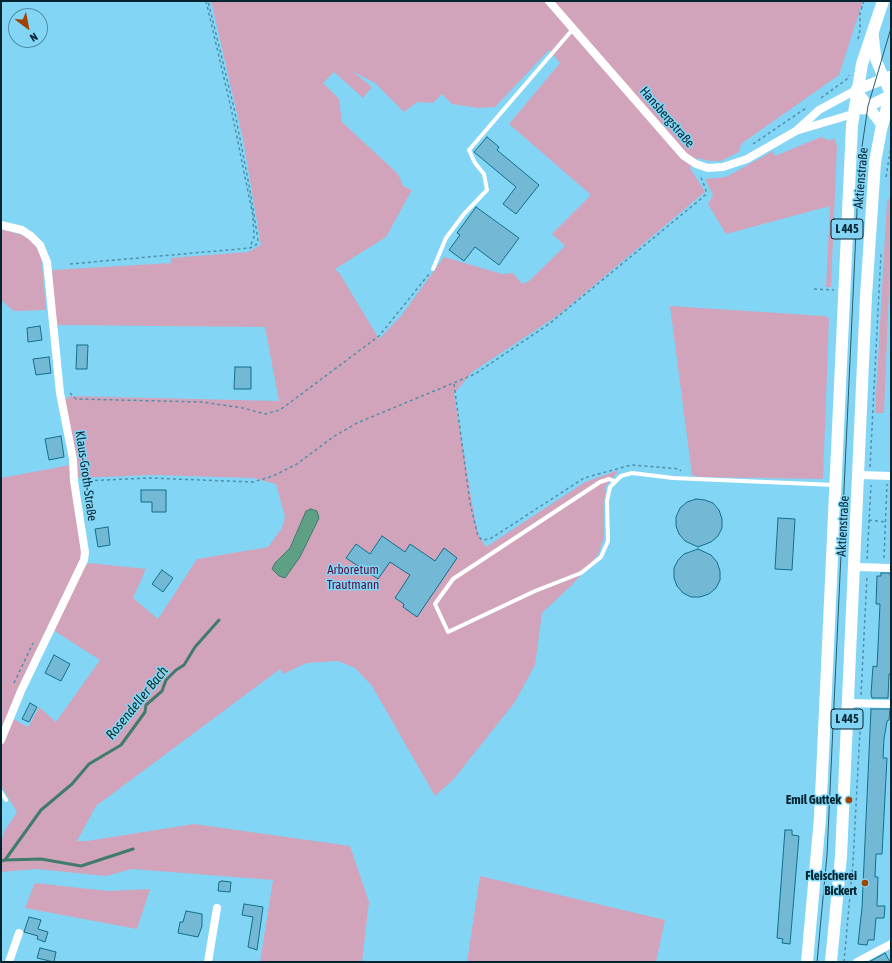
<!DOCTYPE html>
<meta charset="utf-8">
<style>
body{margin:0}
#map{position:relative;width:892px;height:963px;overflow:hidden;background:#83d5f5;font-family:"Asap Condensed",sans-serif}
canvas{display:block}
.frame{position:absolute;inset:0;border:2px solid #002430;pointer-events:none}
.north{position:absolute;left:8px;top:8px;width:40px;height:40px;box-sizing:border-box;background:#83d5f5;border:1px solid #4f8ea6;border-radius:50%;rotate:148deg;font-size:11px;font-weight:700;line-height:16px;text-align:center;color:#002430}
.north::after{content:'';display:block;margin:auto;width:14px;height:18px;background:#a44200;clip-path:polygon(50% 0,100% 100%,50% 72%,0 100%)}
</style>
<div id="map">
<canvas width="892" height="963"></canvas>
<div class="frame"></div>
<div class="north">N</div>
</div>
<script>
const context = document.querySelector('canvas').getContext('2d');
context.lineJoin = 'round';
function fillPath(path, color) {
  context.fillStyle = color;
  context.fill(path, 'evenodd');
}
function shape(rows) {
  const path = new Path2D();
  for (const r of rows) {
    path.moveTo(r[0], r[1]);
    for (let i = 2; i < r.length; i += 2) path.lineTo(r[i], r[i + 1]);
  }
  return path;
}
function stroke(path, color, width, dash) {
  context.strokeStyle = color;
  context.lineWidth = width;
  context.lineCap = dash ? 'butt' : 'round';
  context.setLineDash(dash || []);
  context.stroke(path);
}
function drawText(font, color, halo, rows, align = 'center') {
  context.font = font + ' "Asap Condensed",sans-serif';
  context.lineWidth = 3;
  context.setLineDash([]);
  context.textBaseline = 'middle';
  context.strokeStyle = halo;
  context.fillStyle = color;
  for (const [text, x, y, turn = 0] of rows) {
    context.save();
    context.translate(x, y);
    context.rotate((+turn || 0) * Math.PI / 180);
    context.textAlign = isNaN(turn) ? turn : align;
    if (halo) context.strokeText(text, 0, 0);
    context.fillText(text, 0, 0);
    context.restore();
  }
}
const green = shape([
 [211,1,863,1,839,75,741,144,739,152,721,161,710,161,697,158,690,168,705,192,557,316,472,372,454,394,475,520,479,536,486,547,585,482,619,470,606,486,604,504,604,537,598,555,573,584,542,613,535,665,515,702,453,780,435,796,372,686,355,668,338,661,307,663,283,674,280,669,96,806,77,841,87,841,194,824,350,846,369,902,362,962,260,962,273,880,132,869,106,876,37,869,1,872,1,843,4,832,17,812,1,786,1,746,13,719,28,727,39,707,56,722,100,660,53,630,85,566,89,563,146,569,133,598,158,619,197,559,268,547,282,528,285,517,276,484,253,478,153,475,75,478,65,400,71,396,279,401,265,327,55,325,52,270,171,263,171,258,248,252,261,245,243,139],
 [549,50,560,63,509,124,591,195,552,234,565,246,529,281,522,284,513,273,502,274,444,257,401,316,379,339,340,274,335,269,386,237,412,190,403,186,398,174,342,122,339,99,323,83,334,72,363,98,372,87,352,71,375,83,404,112,417,102,433,103,442,94,452,104,478,108,495,107],
 [821,137,828,140,835,139,837,147,831,287,826,287,830,206,726,234,708,204,713,195,705,179,726,177,773,151,775,156],
 [891,196,891,241,884,413,875,413,887,201],
 [1,229,25,236,34,244,41,254,46,310,14,311,1,300],
 [670,306,824,316,829,318,823,479,700,477,692,475],
 [70,465,82,549,81,563,1,733,1,478],
 [480,876,665,920,656,962,467,962],
 [35,883,108,891,150,889,137,929,25,908]
]);
const water = shape([
 [311,509,317,511,319,518,300,557,285,578,279,576,272,569,275,563,290,548,306,511,311,509]
]);
const stream = shape([
 [5,860,41,859,81,866,133,849],
 [1,861,5,860,41,810,72,784,89,764,121,745,145,712,146,705,162,691,166,680,176,670,184,665,195,647,219,620]
]);
const building = shape([
 [487,137,499,147,497,150,539,185,516,214,503,204,516,187,474,152,487,137],
 [476,207,519,238,499,265,475,247,464,261,449,250,460,235,457,233,476,207],
 [40,326,42,340,28,342,27,328,40,326],
 [77,345,88,345,87,369,76,369,77,345],
 [49,357,51,373,36,375,33,359,49,357],
 [235,367,251,367,251,389,234,389,235,367],
 [61,436,64,457,49,460,45,439,61,436],
 [141,490,166,490,166,512,152,512,152,502,141,502,141,490],
 [696,499,705,500,713,503,719,510,722,519,722,528,718,536,711,542,698,547,685,541,679,534,676,526,676,517,680,508,687,502,696,499],
 [778,518,795,519,792,570,775,569,778,518],
 [108,527,110,545,98,547,95,529,108,527],
 [382,536,405,552,410,544,435,561,444,548,457,558,417,617,403,607,404,604,395,598,410,575,390,562,378,579,346,558,356,544,370,554,382,536],
 [698,549,711,555,717,562,720,571,720,580,716,588,709,594,700,597,691,597,683,593,677,586,674,578,674,568,678,560,684,554,698,549],
 [162,570,173,578,163,592,152,584,162,570],
 [881,573,890,573,891,581,891,674,889,674,888,698,872,698,871,694,873,666,877,667,880,604,876,604,877,576,881,576,881,573],
 [54,655,70,664,61,681,45,673,54,655],
 [30,703,37,707,29,722,22,719,30,703],
 [871,709,890,709,889,720,887,721,884,739,883,758,887,758,882,854,876,854,875,877,878,877,877,906,885,906,884,918,876,918,874,940,868,940,867,945,858,944,862,908,871,709],
 [785,830,792,830,792,835,799,836,790,944,782,943,783,939,777,938,785,830],
 [222,881,231,882,230,892,218,891,219,882,222,881],
 [244,904,263,907,257,950,248,947,253,917,242,915,244,904],
 [186,911,202,914,202,926,198,937,178,933,180,922,183,922,186,911],
 [29,917,41,920,38,929,48,932,45,942,37,939,38,936,24,932,29,917],
 [40,948,56,952,54,962,37,958,40,948],
 [885,953,890,962,869,962,885,953]
]);
const path = shape([
 [206,1,231,108,253,216,254,237,250,247],
 [858,39,860,30,860,13,864,1],
 [821,98,847,79,849,75],
 [753,144,806,108],
 [886,177,891,146],
 [70,264,250,248,256,245,258,240,250,190,234,108,208,1],
 [814,289,834,290],
 [454,384,470,503,478,536,482,540,490,539,584,478,631,465,679,469,681,471],
 [70,393,76,399,202,402,243,408,265,414,280,410,379,336,429,274],
 [870,467,881,253],
 [83,481,149,478,253,482,273,476,297,464,333,437,357,423,475,374,549,324,702,198,706,194,706,190,700,175],
 [869,520,885,522],
 [884,558,887,484],
 [867,559,871,485],
 [14,683,33,643],
 [861,695,867,576],
 [844,962,853,862,861,712]
]);
const lane = shape([
 [433,269,446,238,464,214,487,190,484,174,475,163,469,150,573,29],
 [614,481,609,479,600,482,453,579,435,604,448,632,535,591,581,573,601,557,608,541,607,501,610,487,621,476,632,473,673,478,835,485],
 [1,792,6,800]
]);
const street = shape([
 [549,1,684,156,696,164,708,168,723,167,747,159,796,131,819,110,856,90],
 [799,130,853,114],
 [1,225,22,230,31,236,40,245,47,262,60,393,73,459,74,481,85,552,84,560,21,691,1,740],
 [859,475,891,476],
 [855,567,891,568],
 [848,703,891,704],
 [9,962,19,933],
 [208,962,217,908],
 [857,962,891,944]
]);
const secondary = shape([
 [873,33,876,60,891,95],
 [863,109,891,95],
 [882,125,856,90,891,76]
]);
const primary = shape([
 [807,962,820,818,852,125,862,64,883,1],
 [831,962,841,856,866,296,875,162,881,130,891,93]
]);
const tram = shape([
 [817,962,827,855,859,167,868,106,891,28]
]);
const markers = [
 [849,800,4,"#a44200"],
 [865,883,4,"#a44200"]
];
const shields = [
 [847,229,32],
 [847,719,32]
];
const shieldNames = [
 ["L 445",847,229],
 ["L 445",847,719]
];
const streetNames = [
 ["Hansbergstraße",667,117,49],
 ["Aktienstraße",861,178,-85],
 ["Klaus-Groth-Straße",86,476,82],
 ["Aktienstraße",843,526,-87]
];
const parkNames = [
 ["Arboretum",353,570],
 ["Trautmann",353,585]
];
const poiNames = [
 ["Emil Guttek",841,800],
 ["Fleischerei",857,876],
 ["Bickert",857,891]
];
const waterNames = [
 ["Rosendeller Bach",137,703,-51]
];
fillPath(green, '#d1a4bc');
fillPath(water, '#5da084');
stroke(water, '#417b6b', 1);
stroke(stream, '#417b6b', 3);
fillPath(building, '#73b9d5');
stroke(building, '#116f8c', 1);
stroke(path, '#4f8fa7', 1.5, [3, 3]);
stroke(lane, '#fff', 4);
stroke(street, '#fff', 8);
stroke(secondary, '#fff', 11);
stroke(primary, '#fff', 12);
stroke(tram, '#295b6d', 1);
for (const [x, y, r, color] of markers) {
  const dot = new Path2D();
  dot.arc(x, y, r, 0, 2 * Math.PI);
  context.fillStyle = color;
  context.fill(dot);
  stroke(dot, '#83d5f5', 1.5);
}
for (const [x, y, w] of shields) {
  const box = new Path2D();
  box.roundRect(x - w / 2, y - 10, w, 20, 3);
  context.fillStyle = '#83d5f5';
  context.fill(box);
  stroke(box, '#002430', 1);
}
drawText('bold 12px', '#002430', null, shieldNames);
drawText('13px', '#002430', '#83d5f5', streetNames);
drawText('13px', '#57123f', '#83d5f5', parkNames);
drawText('bold 13px', '#002430', '#83d5f5', poiNames, 'right');
drawText('italic 14px', '#103024', '#83d5f5', waterNames);
</script>
